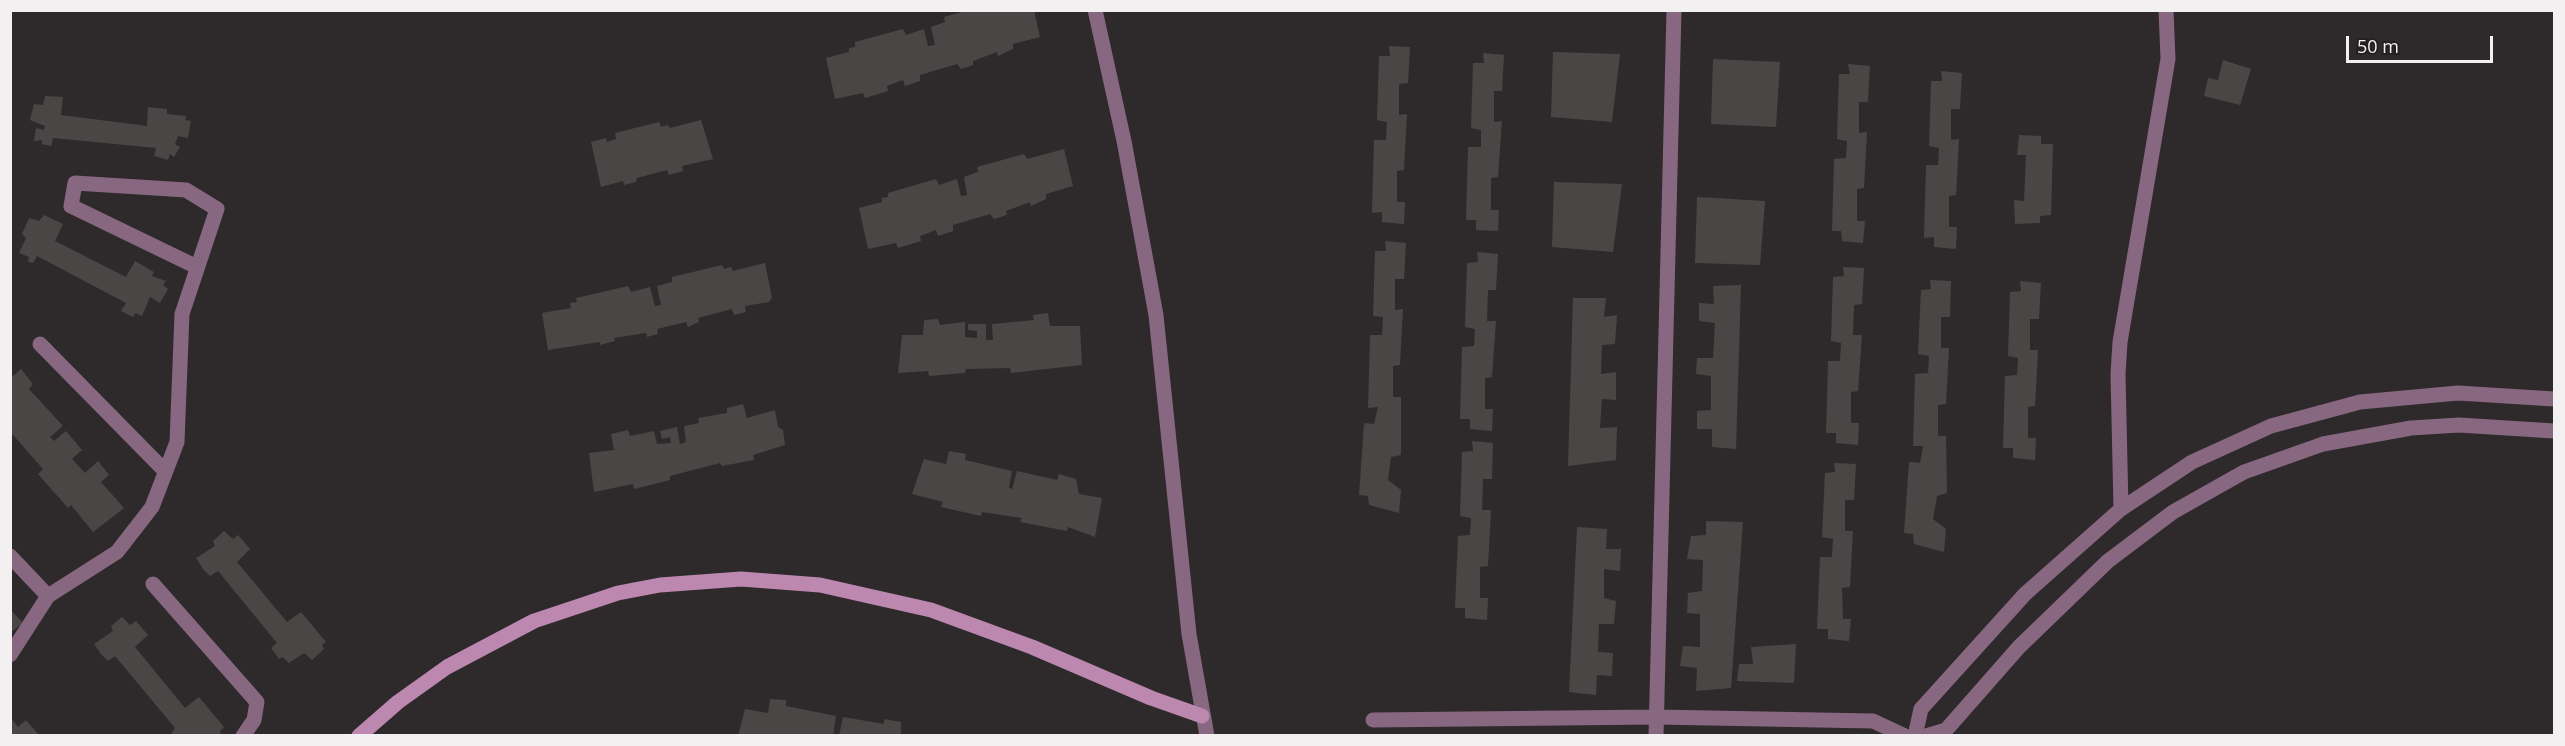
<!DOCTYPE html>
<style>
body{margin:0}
#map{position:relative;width:2565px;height:746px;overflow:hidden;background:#2e292b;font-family:"Open Sans",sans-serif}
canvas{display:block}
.frame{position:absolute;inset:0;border:12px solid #f3f0f1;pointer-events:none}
.scale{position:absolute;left:2346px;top:36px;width:147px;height:27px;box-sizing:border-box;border:3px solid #f3f0f1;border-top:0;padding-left:8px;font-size:18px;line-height:21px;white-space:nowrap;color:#f3f0f1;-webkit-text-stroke:4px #242021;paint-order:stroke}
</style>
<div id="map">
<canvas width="2565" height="746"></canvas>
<div class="frame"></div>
<div class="scale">50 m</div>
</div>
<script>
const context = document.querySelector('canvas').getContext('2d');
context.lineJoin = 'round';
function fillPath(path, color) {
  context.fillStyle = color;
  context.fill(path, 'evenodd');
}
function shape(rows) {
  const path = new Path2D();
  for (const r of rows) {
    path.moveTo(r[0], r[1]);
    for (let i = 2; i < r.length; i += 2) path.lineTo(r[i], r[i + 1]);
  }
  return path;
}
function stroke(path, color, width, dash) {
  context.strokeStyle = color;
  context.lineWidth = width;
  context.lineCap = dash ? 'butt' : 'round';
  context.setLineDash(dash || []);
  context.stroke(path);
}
const building = shape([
 [969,10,1034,10,1040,37,1013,44,1013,49,998,56,997,52,973,61,973,65,961,69,957,64,920,75,920,81,905,86,903,80,887,86,888,91,865,98,863,93,835,99,826,58,849,52,849,48,855,47,855,42,903,29,906,35,924,29,928,46,935,45,931,27,945,22,944,17],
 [1389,46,1410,47,1408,83,1399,84,1399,115,1407,114,1404,170,1397,171,1397,202,1405,202,1404,224,1382,222,1382,212,1372,213,1374,140,1386,140,1387,122,1377,120,1379,56,1390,56],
 [1553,52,1620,54,1612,122,1551,117],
 [1483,53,1504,55,1502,91,1494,91,1494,122,1502,121,1498,177,1491,178,1491,210,1499,210,1498,231,1476,230,1476,220,1466,220,1468,147,1481,147,1481,130,1471,128,1473,63,1484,63],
 [1713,59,1780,62,1776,127,1711,124],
 [2223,60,2251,69,2240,105,2204,96,2208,78,2218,80],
 [1848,64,1870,66,1868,102,1859,102,1859,133,1867,132,1864,188,1857,189,1857,221,1865,221,1863,243,1842,241,1841,231,1832,231,1834,159,1846,158,1847,141,1837,139,1839,74,1850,74],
 [1941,71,1962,73,1960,109,1951,109,1951,140,1959,139,1956,195,1949,196,1949,227,1957,227,1956,249,1934,247,1934,237,1924,238,1926,165,1938,165,1939,148,1929,146,1931,81,1942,81],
 [45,96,63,97,61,115,147,126,148,107,167,109,167,114,186,116,185,120,191,121,188,138,178,136,175,144,180,147,174,157,170,154,168,160,154,156,156,148,53,138,51,146,42,144,42,140,34,141,36,128,44,130,45,126,30,120,34,104,43,105],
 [701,120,713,159,682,166,683,171,669,175,667,170,637,178,636,182,624,185,623,181,601,187,591,142,606,138,607,142,616,139,615,133,659,122,661,127,668,125,670,128],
 [2019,135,2041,136,2041,144,2053,144,2051,215,2040,216,2040,223,2015,224,2014,200,2024,201,2026,155,2017,155],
 [1064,149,1073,186,1046,194,1046,199,1031,206,1030,202,1006,211,1007,215,994,219,990,214,953,225,953,231,938,236,936,230,920,236,921,241,898,248,896,243,868,249,859,208,882,202,882,198,888,197,888,193,936,179,939,185,957,179,961,196,967,195,964,177,978,172,977,167,1024,154,1027,159],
 [1554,182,1622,184,1613,252,1552,247],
 [1697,197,1765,201,1760,265,1695,263],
 [44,215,63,224,55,241,126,277,135,261,154,272,152,276,166,281,163,285,168,289,160,303,150,297,142,316,135,313,133,317,121,311,126,303,37,256,33,263,28,262,29,257,19,253,26,238,22,234,29,218,39,221],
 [1385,241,1406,243,1404,279,1395,279,1395,310,1403,309,1400,365,1393,366,1393,397,1401,397,1401,455,1391,457,1388,480,1401,490,1399,513,1369,505,1368,496,1359,495,1364,423,1374,424,1378,407,1368,408,1370,335,1382,335,1383,317,1373,316,1375,251,1386,251],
 [1477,252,1498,254,1496,290,1488,290,1487,321,1496,321,1492,377,1485,378,1485,409,1493,409,1492,431,1470,429,1470,419,1460,419,1462,347,1474,346,1475,329,1465,327,1467,263,1478,262],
 [765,263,772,298,769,302,745,306,746,312,734,315,732,309,698,318,699,322,688,327,686,322,657,329,658,334,647,337,646,333,614,338,615,341,600,345,600,342,548,350,542,313,571,308,570,303,577,302,576,298,628,286,631,292,650,287,655,306,661,305,657,286,672,282,672,277,722,265,724,269,731,267,733,271],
 [1843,267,1864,268,1862,304,1854,305,1853,335,1862,335,1858,391,1851,392,1851,423,1859,423,1858,445,1836,443,1836,433,1826,433,1828,361,1840,361,1841,343,1831,341,1833,277,1844,276],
 [1930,280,1951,281,1950,317,1941,317,1941,348,1949,348,1946,404,1938,405,1938,436,1946,436,1947,493,1937,496,1933,519,1946,529,1944,552,1914,544,1913,534,1904,533,1909,462,1920,463,1923,446,1913,446,1915,374,1928,373,1929,356,1918,354,1921,290,1931,289],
 [2020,281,2041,283,2039,319,2030,319,2030,350,2038,350,2035,406,2028,407,2028,438,2036,438,2035,460,2013,458,2013,448,2003,448,2005,376,2017,375,2018,358,2008,356,2010,292,2021,291],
 [1741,285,1736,449,1712,447,1712,429,1697,429,1697,411,1711,410,1711,376,1696,374,1697,358,1713,358,1715,323,1699,321,1699,303,1714,304,1713,286],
 [1573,298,1606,298,1604,317,1617,315,1615,344,1602,345,1601,374,1616,372,1616,400,1602,399,1600,428,1617,427,1616,460,1568,466],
 [1048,313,1050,326,1080,326,1082,365,1011,373,1010,368,966,369,965,373,929,376,928,371,898,373,902,335,923,335,924,320,938,319,940,325,965,322,965,337,977,338,977,331,968,330,968,324,986,324,986,340,993,340,992,324,1034,320,1033,315],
 [21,369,33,384,29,389,63,426,50,437,54,441,66,431,82,450,72,459,85,473,98,461,109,475,101,482,124,508,93,532,71,505,68,508,38,474,43,469,13,435,10,437,10,373,13,376],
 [743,404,747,418,775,410,778,427,783,430,785,445,753,455,754,460,722,466,720,463,670,476,670,480,634,489,633,484,594,492,589,453,614,450,611,434,628,430,630,436,654,431,657,444,671,443,670,437,662,439,660,431,677,427,680,444,686,442,684,426,699,423,698,418,727,413,727,408],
 [1472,441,1493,443,1492,479,1483,479,1482,510,1491,510,1488,566,1480,567,1480,598,1488,598,1487,620,1465,618,1465,608,1455,608,1458,536,1470,535,1471,518,1460,516,1462,452,1473,451],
 [949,451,966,454,965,460,1012,471,1009,488,1012,489,1017,471,1057,480,1059,474,1076,479,1079,494,1102,498,1095,537,1068,527,1067,531,1020,522,1022,518,982,512,981,516,941,507,943,502,912,494,924,459,946,464],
 [1834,463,1856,464,1854,500,1845,500,1845,531,1853,531,1850,587,1842,588,1843,619,1851,619,1849,641,1828,639,1828,629,1817,629,1820,557,1832,557,1833,539,1822,537,1825,473,1835,472],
 [1706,521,1743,522,1731,688,1696,691,1697,668,1680,666,1683,646,1700,647,1700,614,1687,613,1688,593,1702,591,1703,560,1687,559,1691,536,1706,535],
 [1577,527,1607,529,1606,549,1621,549,1620,571,1604,569,1604,598,1616,601,1614,624,1599,624,1598,652,1613,653,1612,676,1597,675,1596,695,1569,692],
 [224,531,233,539,238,535,250,549,237,562,287,622,301,612,326,642,322,645,324,649,312,660,304,653,289,663,282,657,279,659,271,648,277,643,218,571,210,576,203,569,196,558,215,546,213,541],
 [10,609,23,623,10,633],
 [122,617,130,625,136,621,148,635,135,647,185,708,199,697,224,727,220,731,221,736,170,736,175,728,115,656,108,661,101,654,94,644,113,631,111,626],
 [1796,644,1794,683,1737,681,1739,664,1753,664,1751,647],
 [770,699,786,700,786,706,836,716,833,736,738,736,745,709,768,713],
 [10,717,18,727,26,720,40,736,10,736],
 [843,717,884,724,884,719,901,722,901,734,905,736,839,736]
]);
const street = shape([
 [1095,10,1124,141,1156,315,1189,634,1207,736],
 [40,344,165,471],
 [2121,509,2118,374,2120,342,2168,59,2166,10],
 [10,556,48,596],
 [153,584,257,702,254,720,243,736],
 [10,655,48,596,117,552,152,507,177,442,182,314,217,209,186,190,75,183,71,206,197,267],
 [1373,720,1656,717,1873,721,1905,736],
 [1656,736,1674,10],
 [1915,736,1921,709,2025,594,2121,509,2192,462,2271,426,2360,402,2458,393,2554,399],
 [1926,736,1946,730,2019,647,2108,561,2173,512,2244,472,2323,444,2411,428,2459,425,2554,431]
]);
const secondary = shape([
 [359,736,398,702,447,667,534,621,618,593,660,585,741,579,820,585,931,610,1032,647,1151,698,1202,716]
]);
fillPath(building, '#4b4646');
stroke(street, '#886780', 15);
stroke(secondary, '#bc88b0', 15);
</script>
